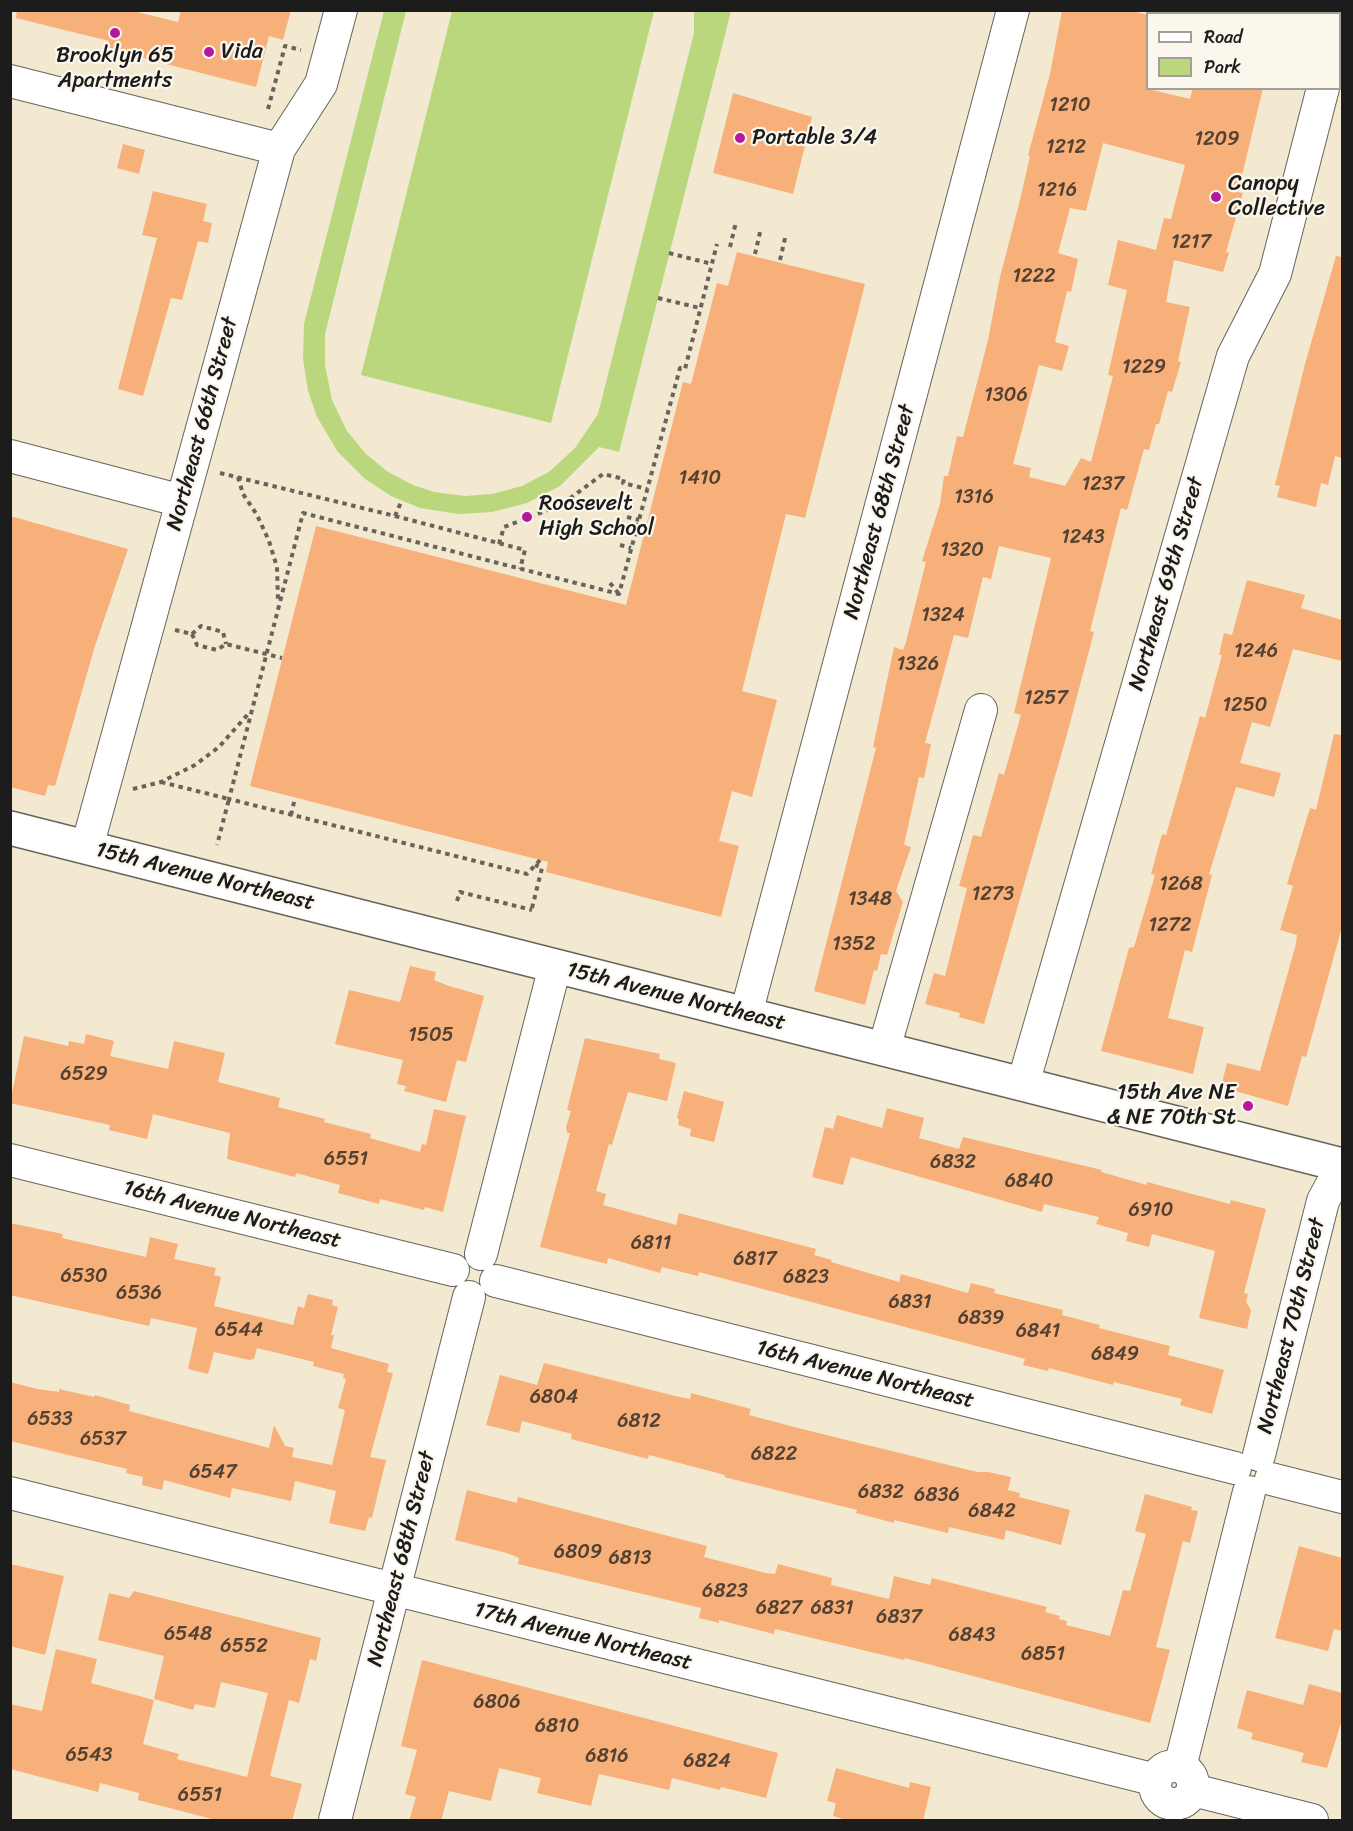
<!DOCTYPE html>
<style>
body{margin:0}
#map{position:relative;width:1353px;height:1831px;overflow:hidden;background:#f3e9d1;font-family:Sriracha,sans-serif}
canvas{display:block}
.frame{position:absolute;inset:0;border:12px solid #1c1c1c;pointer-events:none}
.legend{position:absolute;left:1146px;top:12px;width:195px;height:78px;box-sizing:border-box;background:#fbf7ec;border:2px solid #a29f99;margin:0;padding:8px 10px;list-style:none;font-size:18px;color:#1c1c1c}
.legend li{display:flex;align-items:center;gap:12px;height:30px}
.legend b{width:30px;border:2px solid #a29f99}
</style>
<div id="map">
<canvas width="1353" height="1831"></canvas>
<div class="frame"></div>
<ul class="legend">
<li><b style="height:8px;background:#fff"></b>Road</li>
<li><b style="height:16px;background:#bad77d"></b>Park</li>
</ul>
</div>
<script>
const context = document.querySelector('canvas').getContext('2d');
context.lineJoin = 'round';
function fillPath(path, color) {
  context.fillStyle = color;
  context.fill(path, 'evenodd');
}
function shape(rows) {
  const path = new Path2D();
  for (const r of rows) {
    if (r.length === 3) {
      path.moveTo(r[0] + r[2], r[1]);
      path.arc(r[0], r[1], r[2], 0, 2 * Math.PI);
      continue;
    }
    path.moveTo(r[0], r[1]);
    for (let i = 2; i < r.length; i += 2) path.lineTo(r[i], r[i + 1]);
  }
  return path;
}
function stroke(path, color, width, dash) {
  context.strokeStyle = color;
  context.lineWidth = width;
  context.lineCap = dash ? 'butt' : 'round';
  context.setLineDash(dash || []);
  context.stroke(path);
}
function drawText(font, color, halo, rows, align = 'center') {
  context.font = font + ' Sriracha,sans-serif';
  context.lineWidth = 4.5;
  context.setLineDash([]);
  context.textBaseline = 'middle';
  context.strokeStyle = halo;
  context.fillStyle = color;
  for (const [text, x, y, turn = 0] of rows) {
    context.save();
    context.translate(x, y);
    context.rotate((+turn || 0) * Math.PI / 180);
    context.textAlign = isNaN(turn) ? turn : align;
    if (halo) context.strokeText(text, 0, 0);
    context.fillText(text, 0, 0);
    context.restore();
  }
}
const green = shape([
 [384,11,406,11,325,334,325,365,332,400,347,431,366,454,388,472,413,485,434,492,465,496,492,494,522,486,549,472,575,448,598,414,694,33,694,11,731,11,619,452,599,447,560,486,527,503,492,512,458,514,420,508,391,496,365,479,338,452,317,417,308,391,303,359,304,324],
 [452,11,654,11,551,423,361,375]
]);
const building = shape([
 [17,10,129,10,178,22,181,10,291,10,283,40,269,36,256,87,123,53,107,48,109,41,16,18],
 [1062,10,1129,10,1148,15,1148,89,1190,99,1193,88,1263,88,1238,192,1243,193,1226,252,1229,253,1223,272,1174,260,1166,302,1190,307,1178,361,1181,362,1172,392,1168,391,1159,424,1156,424,1149,450,1144,449,1127,510,1121,508,1090,631,1094,632,1066,738,984,1024,959,1017,960,1013,925,1004,934,973,945,976,967,888,959,886,973,835,981,837,999,773,1004,775,1021,715,1014,713,1051,558,999,546,991,579,983,577,968,638,954,635,925,743,931,744,924,778,919,777,904,845,911,847,896,891,903,902,887,955,881,954,877,971,874,970,865,1005,814,991,876,748,873,747,894,647,903,650,906,642,926,562,922,561,940,504,944,476,948,476,957,436,963,437,988,340,1000,277,1020,200,1030,156,1028,155,1050,74],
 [1103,143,1185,165,1171,219,1164,218,1156,250,1118,240,1108,285,1127,290,1108,375,1113,376,1091,462,1081,458,1065,486,1029,477,1031,468,1013,464,1039,365,1062,371,1069,346,1055,342,1067,291,1071,292,1078,259,1058,253,1070,208,1086,211],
 [733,93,812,117,793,194,713,173],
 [123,144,145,150,139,174,117,168],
 [153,191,207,204,203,221,212,223,208,243,198,241,182,300,171,298,143,396,118,389,157,238,142,235],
 [737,252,865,284,805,518,786,514,742,691,777,700,752,797,732,791,719,841,739,846,721,917,546,872,548,862,250,786,316,526,626,605,683,382,691,384,717,283,728,286],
 [1336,256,1342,257,1342,458,1335,456,1328,485,1321,483,1316,507,1277,497,1280,486,1275,485,1305,364],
 [10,516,128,549,94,649,55,786,48,785,45,796,10,787],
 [1247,580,1305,595,1301,608,1342,620,1342,661,1293,649,1270,727,1252,722,1240,763,1281,773,1274,797,1236,787,1209,874,1212,875,1192,952,1185,950,1168,1018,1204,1027,1193,1074,1101,1051,1129,948,1134,947,1155,875,1151,874,1162,834,1166,835,1200,716,1205,718,1222,655,1219,655,1224,633,1232,635],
 [1334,734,1342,735,1342,927,1306,1057,1302,1056,1288,1106,1221,1087,1227,1063,1260,1071,1296,944,1297,935,1280,930,1293,886,1287,884,1310,808,1316,810],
 [410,966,436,972,434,980,449,986,484,996,466,1062,457,1060,446,1102,404,1091,406,1086,397,1084,403,1060,335,1044,349,990,400,1002],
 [86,1034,114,1041,110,1056,168,1069,174,1041,225,1053,218,1082,280,1098,278,1107,325,1119,324,1122,371,1134,370,1138,420,1152,422,1144,426,1145,434,1109,466,1116,443,1212,425,1207,424,1210,380,1199,379,1204,338,1193,340,1185,296,1173,295,1177,227,1159,230,1133,153,1114,147,1139,109,1130,110,1125,10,1103,24,1036,68,1046,69,1041,84,1044],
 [585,1038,660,1054,659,1059,676,1063,667,1101,628,1092,612,1145,609,1144,596,1191,606,1194,603,1205,676,1225,679,1213,816,1249,814,1255,832,1260,831,1262,899,1282,901,1274,968,1293,971,1283,995,1289,994,1293,1063,1310,1062,1315,1100,1325,1099,1328,1170,1346,1168,1355,1224,1370,1212,1414,1180,1405,1182,1399,1114,1382,1113,1385,1049,1368,1048,1371,1023,1365,1025,1359,699,1272,698,1276,662,1267,660,1273,608,1258,607,1264,540,1247,570,1133,567,1133,566,1127,571,1111,567,1110],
 [684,1091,724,1102,714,1142,690,1136,691,1129,678,1125,679,1119,677,1118],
 [887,1108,924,1118,919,1138,959,1149,963,1137,1102,1170,1101,1172,1147,1185,1147,1182,1230,1204,1231,1200,1266,1209,1244,1293,1248,1294,1246,1302,1251,1310,1247,1329,1199,1318,1215,1251,1152,1234,1149,1247,1126,1241,1128,1233,1096,1224,1099,1217,1044,1204,1042,1212,851,1157,843,1185,812,1177,825,1127,833,1129,837,1115,882,1128],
 [10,1223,63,1234,62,1238,146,1257,150,1237,178,1244,174,1259,216,1268,214,1275,221,1277,214,1306,293,1325,298,1306,304,1308,308,1294,333,1300,332,1305,338,1307,331,1335,334,1335,331,1348,389,1364,387,1372,393,1373,370,1457,386,1460,372,1518,369,1517,365,1531,329,1523,336,1491,295,1481,291,1501,232,1488,230,1498,164,1480,162,1490,142,1485,143,1477,126,1473,127,1469,10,1441,10,1382,37,1389,59,1392,59,1389,94,1397,95,1395,130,1405,129,1411,269,1448,274,1425,285,1446,294,1448,292,1457,332,1465,345,1410,338,1408,346,1379,343,1378,344,1374,313,1366,314,1362,257,1348,254,1359,249,1360,214,1352,208,1374,188,1369,197,1328,151,1318,149,1326,10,1295],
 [544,1363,675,1396,690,1399,691,1393,751,1409,749,1415,798,1428,977,1472,988,1472,1011,1477,1008,1490,1020,1493,1019,1497,1070,1510,1061,1545,1006,1530,1004,1540,949,1527,948,1533,894,1520,894,1523,856,1513,857,1510,724,1477,725,1475,649,1455,648,1459,571,1439,572,1434,522,1421,519,1433,486,1425,500,1375,537,1385],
 [467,1490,517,1503,518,1497,707,1546,704,1557,766,1573,775,1574,778,1564,832,1578,831,1585,889,1599,894,1576,930,1585,932,1578,1047,1607,1045,1612,1060,1616,1059,1619,1067,1621,1066,1625,1110,1636,1123,1590,1130,1591,1146,1534,1135,1531,1145,1494,1192,1507,1191,1510,1198,1511,1190,1543,1183,1541,1156,1647,1170,1650,1150,1723,905,1658,904,1660,775,1629,774,1634,719,1620,719,1623,699,1618,701,1608,518,1564,519,1558,507,1553,455,1540],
 [1299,1546,1342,1558,1342,1631,1334,1629,1328,1651,1275,1638],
 [10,1564,64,1576,45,1655,10,1646],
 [134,1591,321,1638,316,1661,310,1659,299,1703,289,1700,270,1776,302,1784,292,1821,220,1821,138,1800,139,1793,100,1783,98,1792,10,1769,10,1704,42,1711,56,1649,97,1659,91,1683,154,1700,143,1744,179,1754,177,1759,247,1777,268,1693,221,1682,215,1708,195,1704,193,1710,154,1699,164,1656,98,1640,109,1593,129,1598],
 [422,1660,778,1753,766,1798,721,1787,720,1790,672,1778,669,1790,599,1774,591,1806,537,1793,541,1778,499,1768,491,1801,449,1791,441,1821,409,1821,416,1797,405,1794,417,1750,401,1746],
 [1309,1684,1342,1693,1342,1720,1327,1768,1301,1762,1304,1753,1251,1739,1253,1733,1237,1728,1247,1690,1303,1705],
 [836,1768,909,1788,910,1782,931,1787,923,1821,849,1821,833,1816,836,1803,827,1801]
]);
const path = shape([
 [268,109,285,46,301,50],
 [730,247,736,222],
 [669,253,712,264],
 [755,254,761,228],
 [780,260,786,234],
 [658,298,700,308],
 [220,473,395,516,402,500],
 [238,477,243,494,257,515,269,541,277,567,278,601],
 [395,516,525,550,520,569],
 [627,517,639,520],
 [499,544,504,527,561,505,603,474,624,479,623,483,647,489],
 [620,545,631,548],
 [610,583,619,594],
 [175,630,192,634],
 [192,634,197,645,217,650,226,644,282,658],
 [192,634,201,626,223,632,226,644],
 [161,782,229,799,217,845],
 [133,789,161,782,195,765,219,747,249,713],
 [291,815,295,798],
 [540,860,527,874,229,799,303,513,619,594,680,368,685,369,717,244],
 [457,901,460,892,532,910],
 [532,908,542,868,535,865]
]);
const minor = shape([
 [1340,25,1342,14],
 [10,81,279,149],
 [10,456,182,501],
 [87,847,279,149,321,84,341,10],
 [746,1014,1013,10],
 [884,1049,981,710],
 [1023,1084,1233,356,1275,274,1323,88],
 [10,1160,453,1270],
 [481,1254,555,966],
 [496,1281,1235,1468],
 [1259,1455,1323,1201,1342,1166],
 [1271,1479,1342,1497],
 [10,1493,1156,1780],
 [1174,1785,19],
 [1180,1767,1249,1492],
 [1193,1790,1312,1820],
 [335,1820,469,1297]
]);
const major = shape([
 [10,828,1342,1165]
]);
const markers = [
 [115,33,6,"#b5179e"],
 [209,52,6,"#b5179e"],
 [740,138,6,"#b5179e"],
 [1216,197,6,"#b5179e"],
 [527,517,6,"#b5179e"],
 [1248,1106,6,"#b5179e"]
];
const numberNames = [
 ["1210",1070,106],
 ["1209",1217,140],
 ["1212",1066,148],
 ["1216",1057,191],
 ["1217",1191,243],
 ["1222",1034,277],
 ["1229",1144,368],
 ["1306",1006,396],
 ["1410",700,479],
 ["1237",1103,485],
 ["1316",974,498],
 ["1243",1083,538],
 ["1320",962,551],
 ["1324",943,616],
 ["1246",1256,652],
 ["1326",918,665],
 ["1257",1046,699],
 ["1250",1245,706],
 ["1268",1181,885],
 ["1273",993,895],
 ["1348",870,900],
 ["1272",1170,926],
 ["1352",854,945],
 ["1505",431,1036],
 ["6529",84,1075],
 ["6551",346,1160],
 ["6832",953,1163],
 ["6840",1029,1182],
 ["6910",1151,1211],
 ["6811",651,1244],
 ["6817",755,1260],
 ["6530",84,1277],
 ["6823",806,1278],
 ["6536",139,1294],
 ["6831",910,1303],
 ["6839",981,1319],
 ["6544",239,1331],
 ["6841",1038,1332],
 ["6849",1115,1355],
 ["6804",554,1398],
 ["6533",50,1420],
 ["6812",639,1422],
 ["6537",103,1440],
 ["6822",774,1455],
 ["6547",213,1473],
 ["6832",881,1493],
 ["6836",937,1496],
 ["6842",992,1512],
 ["6809",578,1553],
 ["6813",630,1559],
 ["6823",725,1592],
 ["6827",779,1609],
 ["6831",832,1609],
 ["6837",899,1618],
 ["6548",188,1635],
 ["6843",972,1636],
 ["6552",244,1647],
 ["6851",1043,1655],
 ["6806",497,1703],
 ["6810",557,1727],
 ["6543",89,1756],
 ["6816",607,1757],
 ["6824",707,1762],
 ["6551",200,1796]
];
const poiNames = [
 ["Vida",221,52],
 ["Brooklyn 65",115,56,"center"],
 ["Apartments",115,81,"center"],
 ["Portable 3/4",752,138],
 ["Canopy",1228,184],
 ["Collective",1228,209],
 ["Roosevelt",539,504],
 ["High School",539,529],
 ["15th Ave NE",1236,1093,"right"],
 ["& NE 70th St",1236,1118,"right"]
];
const streetNames = [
 ["Northeast 66th Street",203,424,-75],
 ["Northeast 68th Street",880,512,-75],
 ["Northeast 69th Street",1167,584,-74],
 ["15th Avenue Northeast",205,877,14],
 ["15th Avenue Northeast",676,997,14],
 ["16th Avenue Northeast",232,1215,14],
 ["Northeast 70th Street",1292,1326,-76],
 ["16th Avenue Northeast",865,1375,14],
 ["Northeast 68th Street",402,1559,-76],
 ["17th Avenue Northeast",583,1637,14]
];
fillPath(green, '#bad77d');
fillPath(building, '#f7b079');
stroke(minor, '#67645b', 34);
stroke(major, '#67645b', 36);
stroke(path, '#67645b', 4, [4.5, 4.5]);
stroke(minor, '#fff', 32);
stroke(major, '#fff', 33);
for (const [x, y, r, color] of markers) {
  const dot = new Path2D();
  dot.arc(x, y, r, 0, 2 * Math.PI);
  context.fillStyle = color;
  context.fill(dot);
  stroke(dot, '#fbf7ec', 2);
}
drawText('20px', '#534133', null, numberNames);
drawText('22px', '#1c1c1c', '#fbf7ec', poiNames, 'left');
drawText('22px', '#1c1c1c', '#fbf7ec', streetNames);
</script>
